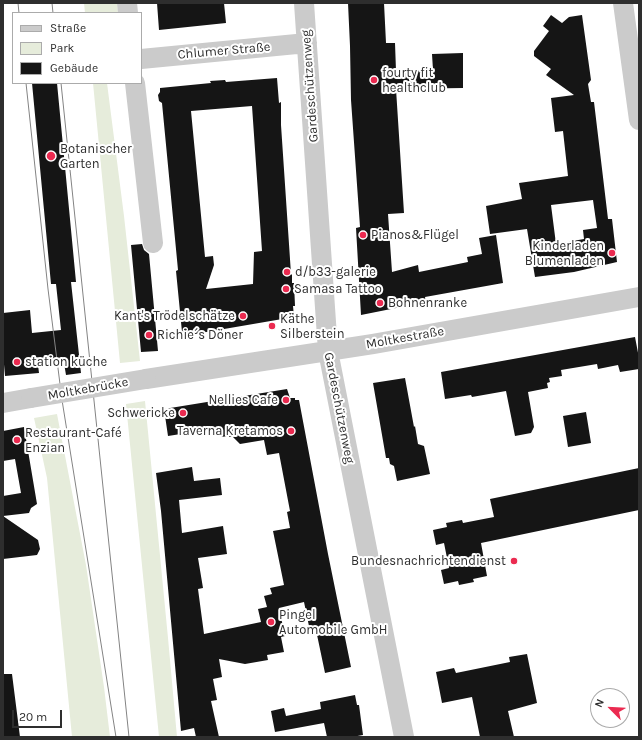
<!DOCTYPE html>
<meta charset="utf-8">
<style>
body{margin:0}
#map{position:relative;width:642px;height:740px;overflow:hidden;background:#fff;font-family:Karla,sans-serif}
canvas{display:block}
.frame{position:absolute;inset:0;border:4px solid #2e2e2e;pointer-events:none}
.legend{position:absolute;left:12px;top:12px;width:130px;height:72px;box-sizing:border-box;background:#fff;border:1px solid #ababab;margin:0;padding:5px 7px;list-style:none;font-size:12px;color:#2e2e2e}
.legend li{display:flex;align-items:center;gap:8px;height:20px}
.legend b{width:20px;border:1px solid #ababab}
.north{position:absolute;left:590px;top:688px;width:40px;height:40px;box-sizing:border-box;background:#fff;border:1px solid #ababab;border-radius:50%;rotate:294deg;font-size:11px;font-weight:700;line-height:16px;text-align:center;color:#2e2e2e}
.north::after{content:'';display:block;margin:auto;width:14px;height:18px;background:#eb2a50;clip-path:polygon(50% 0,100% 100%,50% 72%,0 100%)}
.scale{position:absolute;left:12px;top:710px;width:50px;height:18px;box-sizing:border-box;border:2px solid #2e2e2e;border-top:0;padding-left:5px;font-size:12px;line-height:14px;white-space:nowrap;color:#2e2e2e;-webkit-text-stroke:3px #fff;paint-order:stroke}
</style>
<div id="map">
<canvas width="642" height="740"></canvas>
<div class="frame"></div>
<ul class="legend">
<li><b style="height:5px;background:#cbcbcb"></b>Straße</li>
<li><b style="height:11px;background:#e6ecdb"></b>Park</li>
<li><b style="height:11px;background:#151515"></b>Gebäude</li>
</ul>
<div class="north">N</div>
<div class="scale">20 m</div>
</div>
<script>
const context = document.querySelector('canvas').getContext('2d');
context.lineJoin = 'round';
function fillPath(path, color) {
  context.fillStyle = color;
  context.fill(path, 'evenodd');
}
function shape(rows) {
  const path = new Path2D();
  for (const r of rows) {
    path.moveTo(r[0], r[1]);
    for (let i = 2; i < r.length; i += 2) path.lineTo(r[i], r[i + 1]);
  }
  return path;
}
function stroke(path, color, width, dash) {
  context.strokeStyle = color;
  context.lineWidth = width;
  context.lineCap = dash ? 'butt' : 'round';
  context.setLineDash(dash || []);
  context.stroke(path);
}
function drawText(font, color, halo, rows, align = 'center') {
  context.font = font + ' Karla,sans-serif';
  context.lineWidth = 4;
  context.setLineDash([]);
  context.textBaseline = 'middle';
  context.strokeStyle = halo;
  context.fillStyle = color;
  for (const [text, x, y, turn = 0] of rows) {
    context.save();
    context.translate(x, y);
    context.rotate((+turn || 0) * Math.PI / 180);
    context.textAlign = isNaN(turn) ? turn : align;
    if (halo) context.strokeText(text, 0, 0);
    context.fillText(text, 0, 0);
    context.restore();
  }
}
const green = shape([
 [84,3,117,3,118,13,85,13],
 [93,83,107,83,124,216,140,361,120,363],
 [145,401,168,638,177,737,159,737,126,404],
 [57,414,86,565,104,687,110,737,72,737,47,478,34,418]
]);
const building = shape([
 [157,3,224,3,226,23,159,30],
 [348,3,384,3,386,43,395,43,396,71,433,70,432,54,463,53,463,88,396,89,404,213,388,214,392,272,418,265,419,272,468,262,467,257,482,254,479,238,496,235,503,283,425,297,426,302,361,315,356,228,360,227,351,100,350,46],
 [551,15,562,23,569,17,582,15,591,80,588,84,591,102,594,102,608,219,612,219,617,262,574,272,535,277,527,229,490,234,486,206,522,199,519,183,568,176,563,131,555,132,551,98,574,95,546,75,551,69,534,56,534,51,549,31,543,26],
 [593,200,597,228,583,230,584,239,556,244,551,205],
 [277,78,279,103,281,102,281,125,291,274,292,275,292,283,294,283,295,306,293,306,294,317,189,335,182,332,176,271,178,270,162,103,159,101,158,95,160,92,160,88,211,83,210,81,225,80,226,82],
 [252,106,262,251,254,252,253,284,206,289,214,265,213,256,205,257,191,111],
 [32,83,57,83,76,282,71,282,81,373,66,375,64,363,38,365,39,373,5,376,3,353,3,313,30,310,32,333,61,330,56,284,51,284],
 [142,244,144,250,149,254,158,351,141,352,131,245],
 [635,337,639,358,639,369,620,372,618,365,598,369,597,364,561,370,562,376,549,378,550,382,547,383,548,388,528,392,534,427,531,433,515,436,506,391,472,397,471,395,445,399,441,372],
 [405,378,414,427,415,426,418,444,424,446,430,474,397,481,394,466,390,464,389,458,386,458,373,383],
 [287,389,290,398,295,398,295,400,299,400,328,554,351,667,325,673,316,630,310,631,304,602,279,608,285,636,281,637,284,652,267,655,268,660,245,664,219,659,222,677,213,679,217,700,211,701,219,737,196,737,194,728,181,731,161,511,156,473,192,467,194,481,220,478,222,495,179,500,182,533,223,526,227,554,198,558,203,588,198,589,204,634,261,622,258,609,267,607,264,596,272,594,270,588,284,585,273,531,290,528,287,512,290,511,279,453,267,455,264,440,240,444,233,437,229,437,229,436,221,437,219,428,168,436,164,409],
 [586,412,591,443,568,447,563,416],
 [24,427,37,504,31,508,29,513,3,516,3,496,21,493,15,459,3,461,3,431],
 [639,468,639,510,481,543,487,576,473,579,474,582,459,585,458,581,444,584,441,570,449,568,444,543,436,545,433,530,447,527,446,523,462,520,463,523,494,517,490,499],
 [3,516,38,540,40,549,37,555,3,559],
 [527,654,537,703,508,711,514,737,480,737,472,697,442,703,436,672,454,668,456,673,510,662,509,657],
 [3,674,12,674,20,737,3,737],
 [355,695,357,705,359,705,363,735,352,737,327,737,324,723,275,732,271,711,284,708,286,716,321,709,320,702]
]);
const minor = shape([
 [127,3,128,13],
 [304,3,328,351,404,737],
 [623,3,639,120],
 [141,59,307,43],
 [135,83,153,243],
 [146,379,373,344,639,297],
 [3,403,31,398]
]);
const tram = shape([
 [18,3,19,13],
 [52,3,53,13],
 [26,83,48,289,62,400,116,737],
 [61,83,129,737]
]);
const minorBridge = shape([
 [31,398,146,379]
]);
const markers = [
 [374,80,4,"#eb2a50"],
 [51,156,5,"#eb2a50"],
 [363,235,4,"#eb2a50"],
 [612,253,4,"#eb2a50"],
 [287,272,4,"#eb2a50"],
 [286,289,4,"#eb2a50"],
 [380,303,4,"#eb2a50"],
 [243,316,4,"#eb2a50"],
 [272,326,4,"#eb2a50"],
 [149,335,4,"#eb2a50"],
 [17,362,4,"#eb2a50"],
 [286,400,4,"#eb2a50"],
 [183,413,4,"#eb2a50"],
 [291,431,4,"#eb2a50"],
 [17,440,4,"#eb2a50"],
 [514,561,4,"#eb2a50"],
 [271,622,4,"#eb2a50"]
];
const streetNames = [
 ["Chlumer Straße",224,51,-5],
 ["Gardeschützenweg",310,86,-94],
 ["Moltkestraße",405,338,-10],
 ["Moltkebrücke",88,389,-10],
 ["Gardeschützenweg",339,408,79]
];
const poiNames = [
 ["fourty fit",382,73],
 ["healthclub",382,88],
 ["Botanischer",60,149],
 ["Garten",60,164],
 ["Pianos&Flügel",371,235],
 ["Kinderladen",604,246,"right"],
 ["Blumenladen",604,261,"right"],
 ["d/b33-galerie",295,272],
 ["Samasa Tattoo",294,289],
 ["Bohnenranke",388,303],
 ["Kant's Trödelschätze",235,316,"right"],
 ["Käthe",280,319],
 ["Silberstein",280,334],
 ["Richie´s Döner",157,335],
 ["station küche",25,362],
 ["Nellies Cafe",278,400,"right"],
 ["Schwericke",175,413,"right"],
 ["Taverna Kretamos",283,431,"right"],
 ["Restaurant-Café",25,433],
 ["Enzian",25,448],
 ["Bundesnachrichtendienst",506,561,"right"],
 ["Pingel",279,615],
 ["Automobile GmbH",279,630]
];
fillPath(green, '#e6ecdb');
fillPath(building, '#151515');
stroke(minor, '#cbcbcb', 20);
stroke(tram, '#838383', 1);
stroke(minorBridge, '#cbcbcb', 20);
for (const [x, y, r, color] of markers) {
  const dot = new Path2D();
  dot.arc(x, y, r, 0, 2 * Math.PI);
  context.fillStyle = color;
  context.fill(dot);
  stroke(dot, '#fff', 1.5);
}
drawText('13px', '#2e2e2e', '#fff', streetNames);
drawText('13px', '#2e2e2e', '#fff', poiNames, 'left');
</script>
